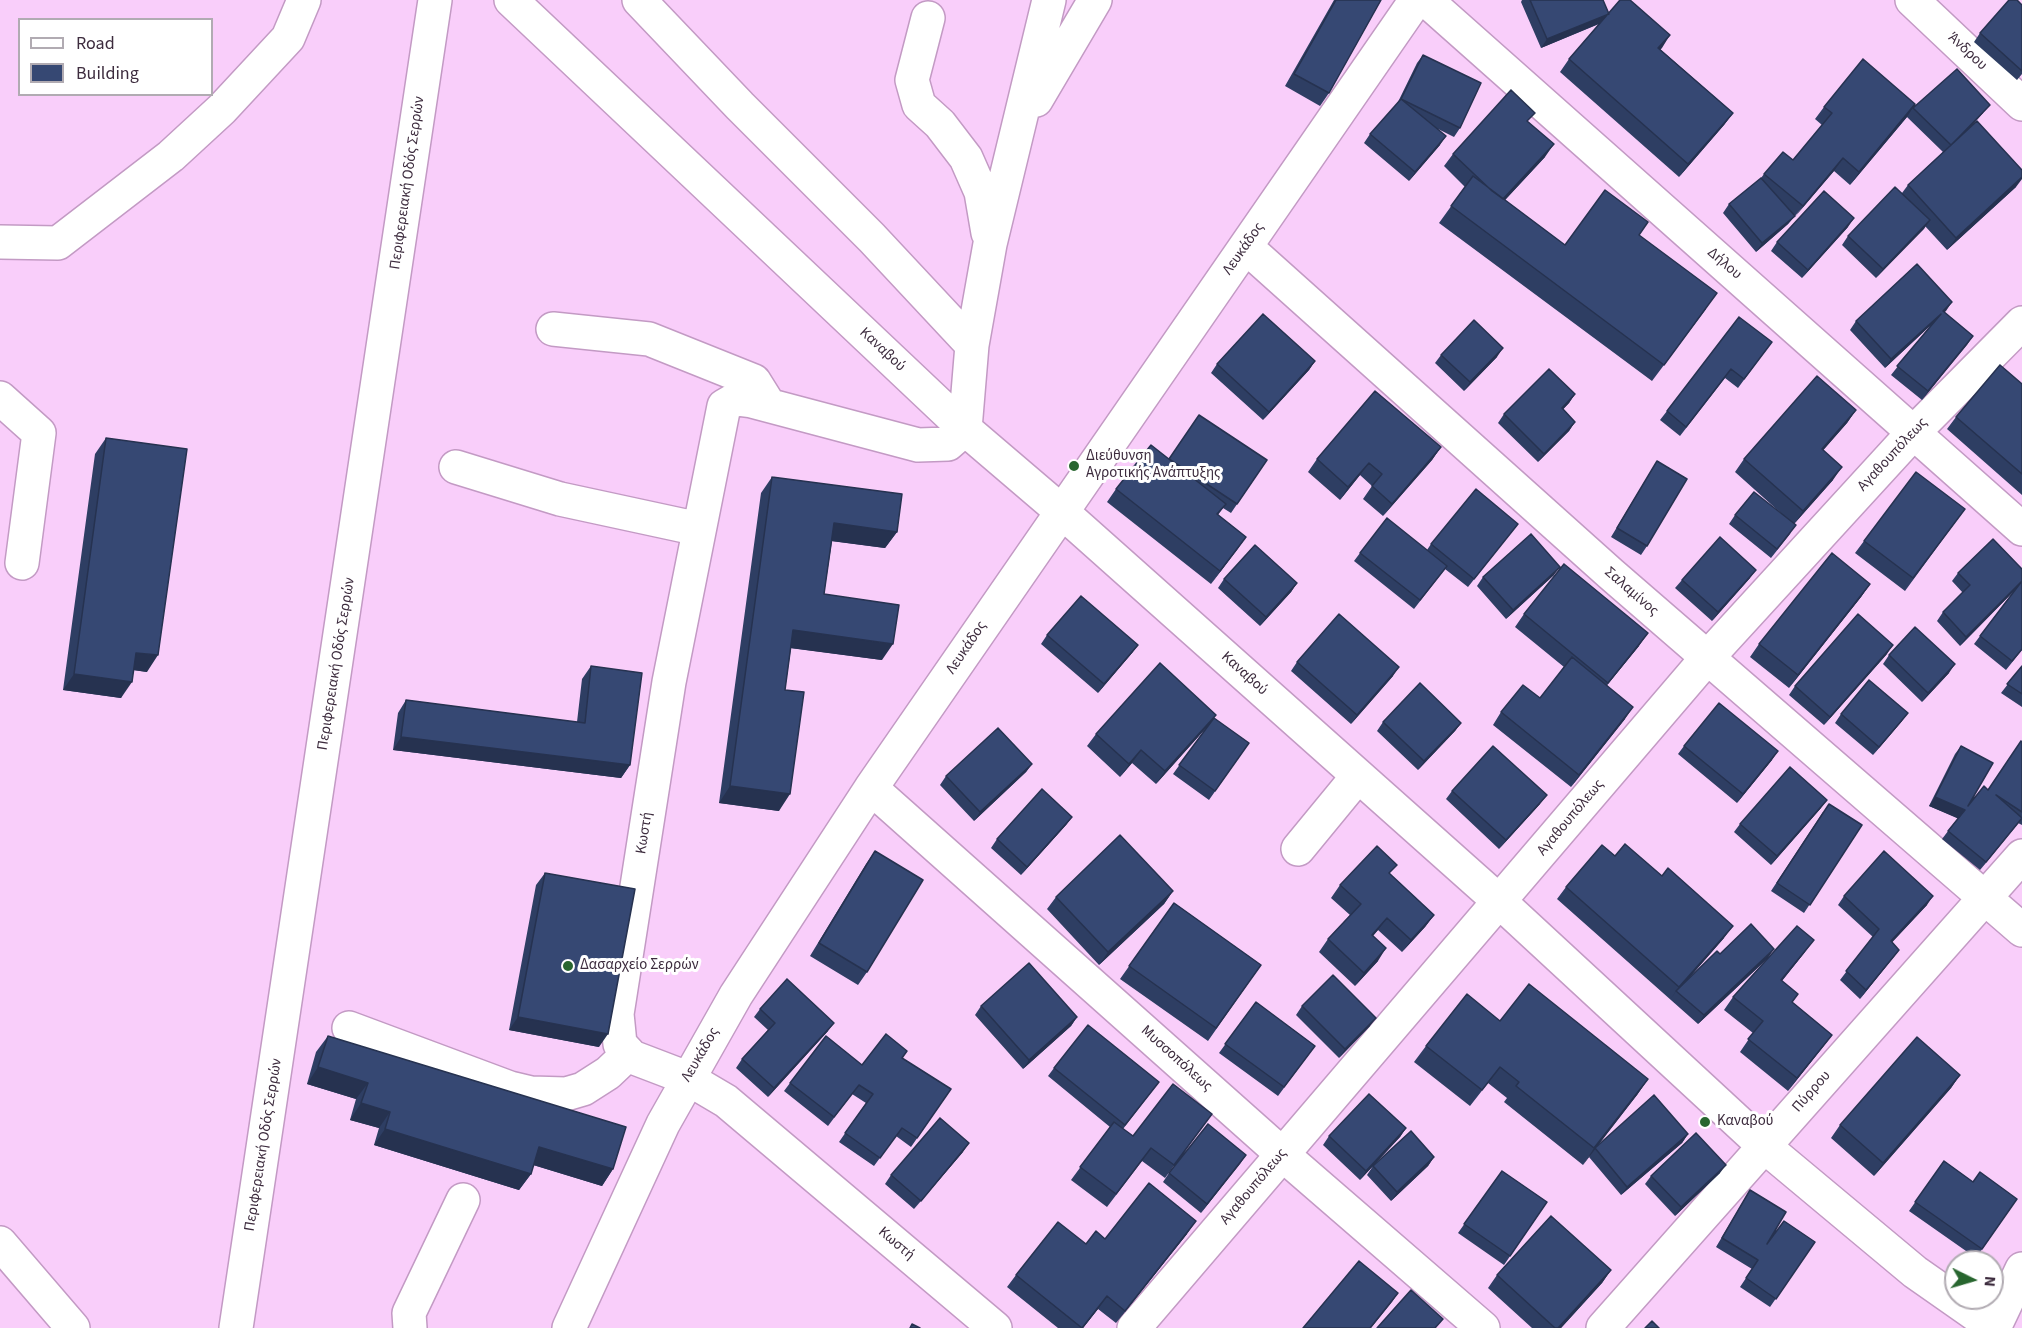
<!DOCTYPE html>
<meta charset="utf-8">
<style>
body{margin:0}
#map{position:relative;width:2022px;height:1328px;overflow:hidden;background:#f9cefa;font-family:"Source Sans 3",sans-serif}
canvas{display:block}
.legend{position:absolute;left:18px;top:18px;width:195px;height:78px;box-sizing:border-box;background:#fff;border:2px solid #b1abb2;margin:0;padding:8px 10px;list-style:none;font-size:18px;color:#3d2c3e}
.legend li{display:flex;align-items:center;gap:12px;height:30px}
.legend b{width:30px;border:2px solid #b1abb2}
.north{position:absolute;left:1944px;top:1250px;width:60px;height:60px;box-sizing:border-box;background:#fff;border:2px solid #b1abb2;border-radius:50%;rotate:95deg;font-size:16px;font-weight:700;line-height:24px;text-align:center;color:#3d2c3e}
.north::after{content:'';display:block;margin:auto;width:21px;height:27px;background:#28662f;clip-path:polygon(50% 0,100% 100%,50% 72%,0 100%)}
</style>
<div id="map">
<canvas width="2022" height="1328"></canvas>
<ul class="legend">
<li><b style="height:8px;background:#fff"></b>Road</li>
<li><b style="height:16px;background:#364873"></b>Building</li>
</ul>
<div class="north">N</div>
</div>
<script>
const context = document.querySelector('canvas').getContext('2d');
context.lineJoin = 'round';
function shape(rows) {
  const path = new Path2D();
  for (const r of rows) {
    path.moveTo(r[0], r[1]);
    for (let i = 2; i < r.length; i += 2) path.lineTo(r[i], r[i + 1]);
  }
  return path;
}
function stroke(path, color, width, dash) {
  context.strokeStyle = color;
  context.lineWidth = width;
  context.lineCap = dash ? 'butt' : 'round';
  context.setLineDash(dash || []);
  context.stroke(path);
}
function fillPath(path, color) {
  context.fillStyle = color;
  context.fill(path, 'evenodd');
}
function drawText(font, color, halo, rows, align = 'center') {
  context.font = font + ' "Source Sans 3",sans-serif';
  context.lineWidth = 6;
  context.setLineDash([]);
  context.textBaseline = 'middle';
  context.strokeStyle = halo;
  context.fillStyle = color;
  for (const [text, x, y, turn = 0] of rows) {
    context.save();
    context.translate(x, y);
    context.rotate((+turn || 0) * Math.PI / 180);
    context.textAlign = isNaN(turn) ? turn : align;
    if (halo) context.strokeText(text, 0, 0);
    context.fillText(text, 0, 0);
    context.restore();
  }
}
const minor = shape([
 [511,0,965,429,1061,511,1500,902,1764,1146,1915,1272,1995,1328],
 [639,0,740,106,872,238,972,345],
 [1426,0,2022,529],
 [1912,0,2022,104],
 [928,18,912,80,919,105,940,124,966,158,981,192,988,233],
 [1036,100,1095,0],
 [0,242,58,243,171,156,222,109,288,38,304,0],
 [1246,247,1611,574,2022,930],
 [553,329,649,339,754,381,769,405],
 [0,398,39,433,22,563],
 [456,467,560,499,699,529],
 [871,788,1282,1154,1483,1328],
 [1298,849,1358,776],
 [349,1028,510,1088,531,1093,566,1094,583,1089,608,1073,628,1054],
 [0,1243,73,1328],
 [410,1328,409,1313,463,1200],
 [569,1328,663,1124,736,995,871,788,1416,0],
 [995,1328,726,1101,687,1078,632,1057,620,1044,617,1014,669,682,724,406,736,399,752,401,918,445,948,444,965,429,972,345,990,244,1049,0],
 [1134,1328,1707,658,1914,432,2022,323],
 [1603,1328,2022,856],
 [1994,1328,2022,1269]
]);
const major = shape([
 [236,1328,435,0]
]);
const wall = shape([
 [1334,0,1381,0,1329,93,1320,106,1285,86],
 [1522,0,1603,0,1608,13,1660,49,1733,113,1724,125,1679,177,1560,72,1569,59,1599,24,1541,48,1521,2],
 [2022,5,2022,74,2017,80,1974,42,1980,33],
 [1423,55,1460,128,1454,137,1438,129,1440,145,1409,181,1364,143,1370,134,1397,104,1417,63],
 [1824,107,1913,108,1983,113,1971,126,2016,187,1947,250,1925,226,1876,278,1842,245,1848,236,1902,193,1908,185,1943,152,1907,117,1850,185,1834,171,1788,224,1756,252,1723,213,1729,204,1761,178,1764,174,1793,160,1822,125,1815,119],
 [1529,122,1545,157,1505,200,1565,245,1639,235,1706,309,1652,381,1439,223,1465,187,1444,166,1453,154],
 [1848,227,1802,278,1771,251,1777,242],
 [1952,302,1944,312,1973,336,1922,400,1891,375,1930,326,1885,368,1850,330,1856,321],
 [1772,342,1738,388,1725,378,1680,436,1660,420,1667,411],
 [1441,355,1497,357,1464,391,1435,363],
 [1315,361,1309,370,1263,420,1211,373,1217,364],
 [2022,384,2022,495,1947,429,1956,417],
 [1575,394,1569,403,1563,409,1575,422,1569,431,1538,462,1498,423,1504,414],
 [1856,410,1847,423,1823,450,1833,480,1794,524,1790,534,1771,558,1729,524,1735,515,1783,515,1735,472,1744,459],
 [106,438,147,672,134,670,121,698,63,690,95,454],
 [1441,447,1432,460,1383,516,1363,499,1372,486,1360,475,1340,500,1308,472,1317,459],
 [1169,459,1267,460,1231,513,1223,508,1218,515,1246,537,1211,584,1107,502,1116,489],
 [1657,461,1647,546,1641,555,1611,537],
 [772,477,897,532,885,548,832,541,824,594,882,660,791,648,785,690,779,811,719,803,761,493],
 [1965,509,1905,591,1855,553,1864,541],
 [1518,524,1468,587,1445,569,1414,609,1354,561,1360,553,1427,550,1431,544],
 [2022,569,2022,650,2006,670,1974,644,2014,591,1960,646,1937,621,1943,612,1963,593,1952,581,1958,573],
 [1554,575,1506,619,1477,586,1483,577],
 [1750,578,1712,621,1675,588,1682,580],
 [1224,579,1297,583,1291,592,1260,626,1218,588],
 [1870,584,1861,597,1789,688,1750,657,1759,644],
 [1524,614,1639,646,1607,685,1625,719,1571,787,1493,725,1501,712,1540,698,1564,667,1515,627],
 [1047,635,1138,645,1132,653,1098,693,1041,644],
 [1887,654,1824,725,1789,695,1795,686],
 [1889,655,1949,673,1922,702,1883,664],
 [1297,662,1393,676,1351,724,1291,671],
 [591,666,630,765,621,778,393,750,398,713,406,700,577,722,582,679],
 [2022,666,2022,707,2001,693],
 [1841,714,1902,721,1873,755,1835,723],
 [1211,722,1249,743,1209,800,1173,774,1206,728,1156,784,1132,763,1120,777,1087,746,1096,734],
 [1383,722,1461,723,1455,731,1418,770,1377,731],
 [2022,742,2022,825,2018,823,1980,870,1942,839,1958,818,1929,806,1955,754,1961,746,1968,806,1988,790],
 [1684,746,1772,760,1737,803,1678,754],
 [1032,764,1026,772,974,821,940,785,946,776],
 [1452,791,1540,804,1499,849,1446,799],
 [1821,808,1771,865,1734,832,1740,824],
 [1823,812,1862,825,1804,913,1771,891],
 [1072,817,1066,825,1021,875,991,848,997,839],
 [875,851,867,972,858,985,810,956,866,864],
 [1615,856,1724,938,1687,980,1720,954,1768,958,1698,1024,1557,899,1566,887],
 [545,873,599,1047,509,1030,536,885],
 [1390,874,1434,915,1425,927,1402,952,1378,930,1373,936,1378,961,1355,986,1319,952,1328,939,1350,915,1331,898,1340,885],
 [1173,891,1164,904,1099,965,1047,909,1056,897],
 [1844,896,1927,905,1892,942,1899,950,1860,999,1840,980,1873,937,1838,905],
 [1174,903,1261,965,1208,1041,1120,979],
 [1805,952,1782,981,1798,994,1792,1002,1832,1035,1788,1091,1740,1052,1753,1033,1724,1010,1733,997],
 [1256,1002,1315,1046,1278,1096,1219,1053],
 [981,1006,1077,1017,1071,1026,1023,1069,975,1015],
 [1302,1006,1370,1026,1339,1058,1296,1015],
 [760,1009,828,1031,768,1097,736,1068,742,1059,768,1030,754,1017],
 [1500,1021,1648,1079,1637,1095,1597,1146,1688,1134,1682,1143,1621,1195,1589,1157,1590,1155,1583,1165,1504,1102,1507,1098,1488,1083,1470,1106,1414,1062,1426,1046],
 [328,1036,613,1169,602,1186,533,1165,531,1174,519,1190,374,1145,379,1128,350,1120,356,1099,307,1084,316,1052],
 [907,1051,902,1058,951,1089,911,1147,896,1136,874,1166,839,1142,866,1103,852,1094,828,1126,784,1091,790,1083,862,1065],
 [1054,1068,1159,1082,1123,1129,1133,1136,1212,1114,1165,1178,1142,1161,1107,1207,1071,1180,1110,1127,1048,1076],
 [1960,1075,1951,1088,1874,1176,1831,1138,1840,1125],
 [1406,1128,1400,1137,1360,1180,1323,1145,1329,1136],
 [963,1152,914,1209,885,1184,891,1175],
 [1246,1155,1201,1213,1163,1182,1169,1173],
 [1434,1157,1428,1166,1391,1201,1367,1175,1373,1166],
 [1944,1161,1973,1182,2017,1199,1976,1258,1909,1211],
 [1502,1171,1547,1202,1504,1265,1458,1233],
 [1720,1173,1675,1216,1645,1184,1651,1176],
 [1750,1190,1767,1244,1815,1242,1770,1307,1740,1287,1752,1269,1716,1247],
 [1187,1234,1116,1323,1098,1309,1083,1328,1058,1328,1007,1287,1016,1275,1086,1244,1105,1239],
 [1611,1270,1602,1283,1561,1328,1532,1328,1488,1288,1497,1275]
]);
const shadedWall = shape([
 [1609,14,1603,22,1541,48,1547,39],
 [1670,35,1662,48,1650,61,1658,48],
 [1915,104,1907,117,1850,185,1859,172],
 [1990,105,1983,113,1946,155,1952,146],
 [1733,113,1724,125,1679,177,1688,164],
 [1446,136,1440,145,1409,181,1415,172],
 [1554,144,1545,157,1493,213,1502,200],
 [1843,158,1834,171,1794,218,1803,206],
 [2022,177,2022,179,2016,187,1947,250,1956,238],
 [1795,216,1788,224,1756,252,1762,243],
 [1854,218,1848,227,1802,278,1808,270],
 [1930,220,1924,229,1876,278,1883,269],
 [1952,302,1946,311,1934,322,1885,368,1891,359],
 [1973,336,1967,345,1922,400,1928,391],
 [1503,348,1497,357,1464,391,1470,382],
 [1315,361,1309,370,1263,420,1269,412],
 [1575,394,1569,403,1556,417,1562,408],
 [1856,410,1847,423,1813,462,1822,449],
 [1575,422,1569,431,1538,462,1544,454],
 [1441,447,1432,460,1383,516,1392,504],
 [1369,463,1360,475,1340,500,1348,487],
 [1842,467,1833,480,1794,524,1803,511],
 [834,523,897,532,885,548,823,540],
 [1246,537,1237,550,1211,584,1220,571],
 [1560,567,1554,575,1506,619,1513,610],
 [1756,570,1750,578,1712,621,1718,612],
 [2022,581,2016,589,1960,646,1966,637],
 [1297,583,1291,592,1260,626,1266,617],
 [1870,584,1861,597,1789,688,1798,675],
 [793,630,893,644,882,660,782,647],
 [1648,633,1639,646,1599,695,1608,683],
 [1138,645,1132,653,1098,693,1104,684],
 [1893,645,1887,654,1824,725,1830,717],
 [136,653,158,655,147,672,125,669],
 [1955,664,1949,673,1922,702,1928,693],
 [1399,667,1393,676,1351,724,1357,715],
 [74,674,132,682,121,698,63,690],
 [1633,707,1625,719,1571,787,1579,775],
 [1908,713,1902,721,1873,755,1879,747],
 [1216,715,1207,727,1156,784,1165,771],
 [1461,723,1455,731,1418,770,1424,761],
 [401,737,630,765,621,778,393,750],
 [1141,750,1132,763,1120,777,1129,764],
 [1778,751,1772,760,1737,803,1743,794],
 [1032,764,1026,772,974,821,980,812],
 [730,786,790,794,779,811,719,803],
 [1547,795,1540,804,1499,849,1506,840],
 [1935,797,1965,810,1959,819,1929,806],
 [1827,800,1821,808,1771,865,1777,856],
 [1072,817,1066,825,1021,875,1027,867],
 [2022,818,2016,826,1980,870,1986,862],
 [1173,891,1164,904,1099,965,1108,952],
 [1933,896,1927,905,1885,950,1891,941],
 [1434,915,1425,927,1402,952,1411,940],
 [1387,918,1378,930,1363,947,1372,935],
 [1733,926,1724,938,1677,992,1676,991,1670,1000,1679,987],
 [1814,940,1805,952,1772,993,1781,980],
 [1386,948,1378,961,1355,986,1364,973],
 [1774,949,1768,958,1698,1024,1704,1015],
 [1899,950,1893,958,1860,999,1866,990],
 [518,1017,608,1034,599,1047,509,1030],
 [1077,1017,1071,1026,1023,1069,1029,1060],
 [1376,1018,1370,1026,1339,1058,1345,1049],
 [834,1023,828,1031,768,1097,774,1088],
 [1832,1035,1823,1047,1788,1091,1797,1078],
 [318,1067,368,1083,356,1099,307,1084],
 [1960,1075,1951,1088,1874,1176,1883,1163],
 [1648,1079,1637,1095,1583,1165,1594,1148],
 [361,1103,390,1112,379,1128,350,1120],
 [1406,1128,1400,1137,1360,1180,1366,1171],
 [385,1129,531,1174,519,1190,374,1145],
 [1688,1134,1682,1143,1621,1195,1627,1187],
 [969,1143,963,1152,914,1209,921,1201],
 [539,1147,613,1169,602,1186,527,1163],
 [1246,1155,1240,1164,1201,1213,1207,1204],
 [1434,1157,1428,1166,1391,1201,1397,1192],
 [1726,1165,1720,1173,1675,1216,1681,1207],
 [1196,1221,1187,1234,1116,1323,1125,1311],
 [1611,1270,1602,1283,1561,1328,1558,1328],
 [1398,1293,1392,1302,1371,1328,1370,1328],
 [1107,1296,1098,1309,1083,1328,1082,1328]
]);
const building = shape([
 [1336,0,1381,0,1329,93,1294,74,1336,0],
 [1530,0,1603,0,1609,14,1547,39,1530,0],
 [1620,0,1630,0,1670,35,1658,48,1733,113,1688,164,1569,59,1620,0],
 [2009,0,2017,0,2022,5,2022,71,1980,33,2009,0],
 [1423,55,1481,83,1460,128,1401,99,1423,55],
 [1863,59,1915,104,1859,172,1843,158,1803,206,1764,174,1783,152,1793,160,1832,113,1824,107,1863,59],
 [1957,69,1990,105,1959,137,1951,145,1913,108,1957,69],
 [1511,90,1535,113,1527,121,1554,144,1503,199,1492,191,1453,154,1511,90],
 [1401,99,1446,136,1415,172,1370,134,1401,99],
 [1977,121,2022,170,2022,177,1956,238,1908,185,1977,121],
 [1473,176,1565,245,1605,190,1648,222,1639,235,1717,293,1664,365,1451,206,1473,176],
 [1761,178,1795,216,1762,243,1729,204,1761,178],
 [1895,187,1930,220,1883,269,1848,236,1895,187],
 [1824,191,1854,218,1808,270,1777,242,1824,191],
 [1917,264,1952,302,1943,311,1973,336,1928,391,1897,366,1941,314,1891,359,1856,321,1917,264],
 [1263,314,1315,361,1269,412,1217,364,1263,314],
 [1739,317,1772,342,1744,379,1731,369,1686,427,1667,411,1739,317],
 [1474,320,1503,348,1470,382,1441,355,1474,320],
 [2000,365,2022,384,2022,474,1956,417,2000,365],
 [1549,369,1575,394,1562,408,1575,422,1544,454,1504,414,1549,369],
 [1817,376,1856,410,1822,449,1842,467,1803,511,1744,459,1817,376],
 [1375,391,1441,447,1392,504,1372,486,1382,474,1369,463,1348,487,1317,459,1375,391],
 [1199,415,1267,460,1237,504,1169,459,1199,415],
 [106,438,187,449,158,655,136,653,132,682,74,674,106,438],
 [1151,445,1226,504,1217,514,1246,537,1220,571,1116,489,1151,445],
 [1657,461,1687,479,1647,546,1617,528,1657,461],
 [1916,472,1965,509,1913,578,1864,541,1916,472],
 [772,477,902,494,897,532,834,523,824,594,899,605,893,644,793,630,785,690,804,692,790,794,730,786,772,477],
 [1476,489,1518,524,1474,579,1431,544,1476,489],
 [1754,492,1796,525,1777,549,1735,515,1754,492],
 [1387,518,1447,566,1420,600,1360,553,1387,518],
 [1531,534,1560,567,1513,610,1483,577,1531,534],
 [1720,537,1756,570,1718,612,1682,580,1720,537],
 [1993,539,2022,569,2022,581,1966,637,1943,612,1970,585,1958,573,1993,539],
 [1255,545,1297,583,1266,617,1224,579,1255,545],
 [1832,553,1870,584,1798,675,1759,644,1832,553],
 [1564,564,1648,633,1608,683,1524,614,1564,564],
 [2022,581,2022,649,2012,661,1980,636,2022,581],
 [1081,596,1138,645,1104,684,1047,635,1081,596],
 [1339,614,1399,667,1357,715,1297,662,1339,614],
 [1858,614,1893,645,1830,717,1795,686,1858,614],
 [1915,627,1955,664,1928,693,1889,655,1915,627],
 [1572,657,1633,707,1579,775,1501,712,1523,685,1540,698,1572,657],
 [1160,663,1216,715,1165,771,1141,750,1129,764,1096,734,1160,663],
 [591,666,642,673,630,765,401,737,406,700,585,723,591,666],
 [2022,666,2022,694,2007,684,2022,666],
 [1869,680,1908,713,1879,747,1841,714,1869,680],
 [1420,683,1461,723,1424,761,1383,722,1420,683],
 [1719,703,1778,751,1743,794,1684,746,1719,703],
 [1214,718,1249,743,1215,791,1179,765,1214,718],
 [998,728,1032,764,980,812,946,776,998,728],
 [2021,741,2022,742,2022,812,1996,795,2022,818,1986,862,1948,831,1965,810,1935,797,1961,746,1993,763,1968,806,1984,786,1988,790,2021,741],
 [1493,746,1547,795,1506,840,1452,791,1493,746],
 [1790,767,1827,800,1777,856,1740,824,1790,767],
 [1042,789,1072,817,1027,867,997,839,1042,789],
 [1829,804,1862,825,1810,905,1777,883,1829,804],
 [1120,835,1173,891,1108,952,1056,897,1120,835],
 [1625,844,1662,876,1668,868,1733,926,1679,987,1566,887,1602,845,1615,856,1625,844],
 [1377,846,1397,865,1389,873,1434,915,1411,940,1387,918,1372,935,1386,948,1364,973,1328,939,1361,904,1340,885,1377,846],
 [875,851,923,880,867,972,819,943,875,851],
 [1884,851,1933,896,1891,941,1899,950,1866,990,1846,971,1879,929,1844,896,1884,851],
 [545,873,635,889,608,1034,518,1017,545,873],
 [1174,903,1261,965,1216,1028,1129,966,1174,903],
 [1751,924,1774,949,1704,1015,1676,991,1717,951,1720,954,1751,924],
 [1797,926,1814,940,1781,980,1798,994,1792,1002,1832,1035,1797,1078,1748,1039,1763,1021,1733,997,1797,926],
 [1029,963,1077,1017,1029,1060,981,1006,1029,963],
 [1333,975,1376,1018,1345,1049,1302,1006,1333,975],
 [787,979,834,1023,774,1088,742,1059,775,1023,760,1009,787,979],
 [1529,984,1648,1079,1594,1148,1516,1086,1519,1082,1500,1067,1482,1090,1426,1046,1467,994,1500,1021,1529,984],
 [1256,1002,1315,1046,1284,1087,1225,1044,1256,1002],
 [1088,1025,1159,1082,1125,1125,1054,1068,1088,1025],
 [886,1034,907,1051,902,1058,951,1089,917,1138,902,1128,880,1158,845,1133,873,1094,859,1085,834,1117,790,1083,826,1036,862,1065,886,1034],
 [328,1036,626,1127,613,1169,539,1147,531,1174,385,1129,390,1112,361,1103,368,1083,318,1067,328,1036],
 [1917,1037,1960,1075,1883,1163,1840,1125,1917,1037],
 [1173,1084,1212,1114,1174,1165,1151,1148,1116,1194,1080,1167,1114,1122,1133,1136,1173,1084],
 [1369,1094,1406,1128,1366,1171,1329,1136,1369,1094],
 [1654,1095,1688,1134,1627,1187,1595,1148,1654,1095],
 [940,1118,969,1143,921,1201,891,1175,940,1118],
 [1208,1124,1246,1155,1207,1204,1169,1173,1208,1124],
 [1411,1131,1434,1157,1397,1192,1373,1166,1411,1131],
 [1696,1133,1726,1165,1681,1207,1651,1176,1696,1133],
 [1944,1161,1973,1182,1980,1172,2017,1199,1982,1249,1915,1202,1944,1161],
 [1502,1171,1547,1202,1510,1256,1464,1224,1502,1171],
 [1149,1183,1196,1221,1125,1311,1107,1296,1082,1328,1016,1275,1058,1222,1086,1244,1096,1231,1105,1239,1149,1183],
 [1750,1190,1786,1212,1767,1244,1784,1221,1815,1242,1776,1299,1746,1278,1758,1260,1722,1238,1750,1190],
 [1551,1216,1611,1270,1558,1328,1555,1328,1497,1275,1551,1216],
 [1359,1261,1398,1293,1370,1328,1303,1328,1359,1261],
 [1411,1290,1443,1319,1435,1328,1377,1328,1411,1290],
 [1652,1321,1659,1328,1645,1328,1652,1321],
 [912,1324,920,1328,910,1328,912,1324]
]);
const markers = [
 [1074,466,6,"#28662f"],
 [568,966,6,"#28662f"],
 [1705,1122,6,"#28662f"]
];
const streetNames = [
 ["Άνδρου",1967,52,43],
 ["Περιφερειακή Οδός Σερρών",408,183,-82],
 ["Λευκάδος",1244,249,-55],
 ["Δήλου",1724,264,41],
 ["Καναβού",882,350,43],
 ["Αγαθουπόλεως",1893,455,-47],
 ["Σαλαμίνος",1631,592,41],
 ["Λευκάδος",967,648,-56],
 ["Περιφερειακή Οδός Σερρών",337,664,-81],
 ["Καναβού",1244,674,42],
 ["Αγαθουπόλεως",1571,818,-50],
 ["Κωστή",645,833,-81],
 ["Λευκάδος",701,1055,-60],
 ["Μυσσοπόλεως",1176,1059,42],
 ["Πύρρου",1812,1092,-49],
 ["Περιφερειακή Οδός Σερρών",264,1145,-81],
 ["Αγαθουπόλεως",1254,1187,-50],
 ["Κωστή",896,1244,40]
];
const poiNames = [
 ["Διεύθυνση",1086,457],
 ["Αγροτικής Ανάπτυξης",1086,474],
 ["Δασαρχείο Σερρών",580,966],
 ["Καναβού",1717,1122]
];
stroke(minor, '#c39ac4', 36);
stroke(major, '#c39ac4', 36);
stroke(minor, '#fff', 33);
stroke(major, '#fff', 33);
fillPath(wall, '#2e3e63');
fillPath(shadedWall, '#263250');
fillPath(building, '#364873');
stroke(building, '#263250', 1.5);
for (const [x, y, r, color] of markers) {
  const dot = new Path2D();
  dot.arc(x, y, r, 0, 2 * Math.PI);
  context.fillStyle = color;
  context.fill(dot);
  stroke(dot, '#fff', 2);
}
drawText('15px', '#3d2c3e', '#fff', streetNames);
drawText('15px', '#3d2c3e', '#fff', poiNames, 'left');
</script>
